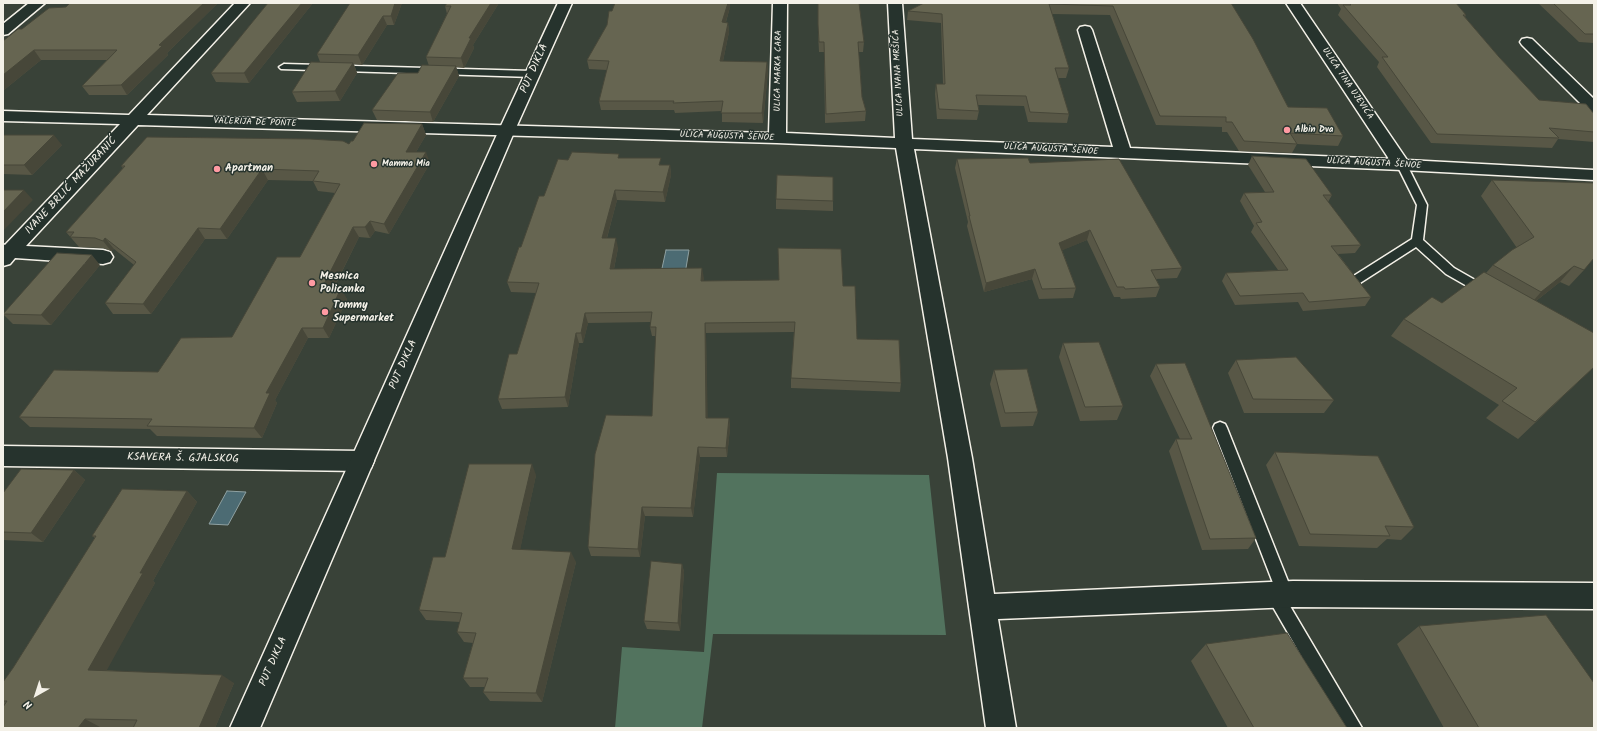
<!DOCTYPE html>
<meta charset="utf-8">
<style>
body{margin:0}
#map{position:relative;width:1597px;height:731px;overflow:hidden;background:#394238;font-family:Kalam,sans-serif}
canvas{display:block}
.frame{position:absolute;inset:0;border:4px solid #f4f1e8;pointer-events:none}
.north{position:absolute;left:16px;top:675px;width:40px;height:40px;-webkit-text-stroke:3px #26332d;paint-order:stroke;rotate:219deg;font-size:11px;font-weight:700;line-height:16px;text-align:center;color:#f4f1e8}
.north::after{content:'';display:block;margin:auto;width:14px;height:18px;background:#f4f1e8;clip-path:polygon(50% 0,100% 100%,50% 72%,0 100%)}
</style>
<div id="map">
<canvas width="1597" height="731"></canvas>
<div class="frame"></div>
<div class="north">N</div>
</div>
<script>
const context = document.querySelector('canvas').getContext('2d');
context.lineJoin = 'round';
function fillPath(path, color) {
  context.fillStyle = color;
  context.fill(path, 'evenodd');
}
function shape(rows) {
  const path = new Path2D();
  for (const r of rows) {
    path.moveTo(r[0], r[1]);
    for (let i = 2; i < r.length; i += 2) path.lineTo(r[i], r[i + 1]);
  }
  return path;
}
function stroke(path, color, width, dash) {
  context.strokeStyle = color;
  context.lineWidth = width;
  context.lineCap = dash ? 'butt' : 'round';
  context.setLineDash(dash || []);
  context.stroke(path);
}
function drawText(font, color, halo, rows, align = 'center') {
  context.font = font + ' Kalam,sans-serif';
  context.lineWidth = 3;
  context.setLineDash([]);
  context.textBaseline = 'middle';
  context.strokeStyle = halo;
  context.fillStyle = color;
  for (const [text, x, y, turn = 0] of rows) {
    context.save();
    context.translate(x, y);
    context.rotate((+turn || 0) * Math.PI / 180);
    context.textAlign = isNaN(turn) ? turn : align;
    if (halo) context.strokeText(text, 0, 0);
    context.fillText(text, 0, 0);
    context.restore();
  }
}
const green = shape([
 [717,473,929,475,946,635,713,634,702,728,615,728,622,647,704,652]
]);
const water = shape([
 [666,250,689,250,685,274,661,273,666,250],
 [227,491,246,492,228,525,209,524,227,491]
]);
const service = shape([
 [284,64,532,71,537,74,532,77,281,69,279,67,284,64],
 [1402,162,1407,165,1427,205,1423,240,1454,268,1489,288,1491,291,1489,294,1485,295,1481,294,1446,274,1416,247,1360,283,1356,284,1352,283,1350,280,1352,277,1412,239,1417,205,1397,165,1402,162],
 [1220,422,1225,424,1227,428,1293,594,1291,599,1287,601,1362,728,1343,728,1269,600,1267,595,1269,590,1275,588,1213,428,1215,424,1220,422]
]);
const minor = shape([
 [29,3,45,3,8,34,3,35,3,24,29,3],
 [235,3,250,3,147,115,769,133,773,3,787,3,786,133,895,138,888,3,902,3,912,139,1113,147,1078,30,1080,27,1085,26,1090,27,1092,30,1130,148,1389,159,1286,3,1300,3,1407,160,1594,170,1594,180,1402,170,914,149,972,458,994,594,1293,581,1594,583,1594,609,1293,607,998,619,1016,728,986,728,948,458,896,148,777,143,138,125,26,246,103,250,110,252,113,257,110,262,103,264,15,258,10,264,3,266,3,244,5,245,120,124,3,121,3,111,129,115,235,3],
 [1527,38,1532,39,1594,99,1594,113,1588,111,1522,45,1520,42,1522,39,1527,38],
 [3,446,362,451,371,454,374,461,371,468,362,471,3,466,3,446]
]);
const tertiary = shape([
 [558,3,572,3,515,130,260,728,230,728,499,130,558,3]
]);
const wall = shape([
 [70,3,218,3,167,53,168,55,127,95,89,95,82,86,107,60,41,60,4,90,3,90,3,41,22,29,66,7],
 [268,3,313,3,249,83,216,82,211,73],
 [402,3,394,25,387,25,362,65,354,64,357,73,340,101,297,102,292,92,320,62,317,54],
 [499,3,473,45,474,48,464,68,456,67,459,76,433,122,377,120,372,110,418,73,429,66,426,57,447,14,445,6],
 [818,3,864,42,863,52,858,52,862,97,866,111,865,121,825,123,824,52,819,52,818,33],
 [924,3,1231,3,1288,107,1343,136,1338,146,1297,144,1292,153,1239,151,1227,132,1222,132,1222,127,1156,125,1110,15,1052,14,1069,68,1066,78,1058,78,1069,114,1067,123,1028,122,1024,106,978,105,979,111,977,120,937,119,935,94,936,84,943,84,941,23,907,20,908,11],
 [1337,3,1456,3,1466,15,1465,17,1499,57,1539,100,1594,114,1594,142,1558,139,1552,148,1431,143,1377,67,1379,62,1338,15,1341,9],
 [1538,3,1594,3,1594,43,1579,42],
 [730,7,726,22,728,23,729,32,723,61,767,62,768,71,763,123,722,122,722,111,675,113,674,110,601,110,599,101,607,70,589,69,587,60,607,25,612,11],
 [422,124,426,135,416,152,430,163,389,234,375,231,370,238,359,237,334,288,347,299,329,338,308,338,275,400,277,403,262,438,157,436,150,429,30,427,19,417,158,372,232,337,300,257,335,193,318,191,313,181,268,180,227,239,205,239,151,314,113,314,105,303,134,265,114,249,111,251,103,248,79,247,66,232,123,168,121,166,349,144,353,141],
 [3,135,62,145,32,175,3,174],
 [1252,156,1332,195,1328,202,1361,245,1355,253,1338,254,1371,297,1365,306,1303,311,1298,302,1235,305,1222,281,1226,273,1278,270,1251,232,1254,226,1240,201,1244,193,1265,192,1248,165],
 [620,158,662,165,670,165,671,175,665,202,617,200,607,238,618,248,614,269,704,278,703,281,843,286,857,339,901,383,900,392,791,388,791,378,794,332,706,333,707,418,729,418,730,428,727,457,700,457,693,517,645,516,640,557,591,556,588,547,652,416,656,336,652,336,650,327,651,322,588,323,583,343,579,343,568,407,502,409,498,399,517,354,536,293,511,292,507,282,521,247,544,196,568,160],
 [957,159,1030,163,1182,268,1177,278,1156,279,1160,287,1156,297,1121,299,1120,297,1114,297,1087,240,1062,250,1076,288,1073,298,1039,299,1032,279,984,292,967,226,968,222,955,168],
 [1492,180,1584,270,1569,286,1560,282,1536,301,1594,367,1518,439,1486,418,1499,405,1391,336,1404,319,1442,303,1486,273,1493,265,1517,248,1481,196],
 [776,199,833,201,833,211,776,209],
 [100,265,51,325,13,324,3,314],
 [1063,343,1123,406,1117,420,1080,421,1059,357],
 [1236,360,1334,400,1324,413,1244,413,1228,373],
 [1156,364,1256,538,1248,549,1202,550,1169,451,1176,439,1180,439,1150,376],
 [994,370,1038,412,1033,426,1001,427,990,384],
 [1275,452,1414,527,1401,540,1387,539,1377,548,1299,546,1266,465],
 [74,470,85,480,43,542,3,540,3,493],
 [536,475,520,549,576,562,542,702,490,701,483,692,485,687,470,687,463,678,473,643,464,642,457,632,460,622,426,620,419,610,445,557],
 [187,491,197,502,153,581,155,583,106,670,234,683,215,728,133,728,133,727,100,727,99,728,3,728,4,706,3,706,3,682,13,668,95,538,92,536],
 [682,564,684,572,680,631,647,629,644,621],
 [1419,626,1594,728,1444,728,1397,644],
 [1206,644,1347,728,1228,728,1191,661]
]);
const shadedWall = shape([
 [204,3,218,3,167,53,168,55,127,95,121,85,159,45],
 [302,3,313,3,249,83,244,73],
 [395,3,402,3,394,25,391,16],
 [491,3,499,3,473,45,474,48,464,68,461,58,469,38],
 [728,3,730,3,730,7,723,32,722,22],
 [383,16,387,25,362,65,358,55],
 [728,23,729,32,721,70,720,61],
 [34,50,41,60,4,90,3,88,3,75],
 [767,62,768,71,763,123,762,113],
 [353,63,357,73,340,101,335,91],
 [456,66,459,76,433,122,430,112],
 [422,124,426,135,410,162,406,152],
 [54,135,62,145,32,175,24,165],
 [426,152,430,163,389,234,384,224],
 [670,165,671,175,665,202,663,192],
 [262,169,268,180,227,239,220,229],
 [24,190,33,200,3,231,3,212],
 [615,190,617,200,604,248,602,238],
 [370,221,375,231,370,238,365,227],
 [353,227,359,237,328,299,322,288],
 [198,228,205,239,151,314,143,304],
 [1090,230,1087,240,1056,253,1059,243],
 [105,238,114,249,111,251,103,241],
 [616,238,618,248,612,278,610,269],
 [92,255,100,265,51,325,41,315],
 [1574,266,1560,282,1527,308,1541,292],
 [702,268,704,278,702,291,701,281],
 [1035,269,1032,279,984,292,986,283],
 [341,288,347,299,329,338,323,328],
 [585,313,588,323,583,343,581,333],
 [705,323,706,333,708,427,706,418],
 [302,328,308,338,275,400,277,403,262,438,254,428,266,393],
 [576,333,579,343,568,407,565,397],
 [729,418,730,428,727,457,726,448],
 [698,447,700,457,693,517,691,508],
 [532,464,536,475,518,560,512,549],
 [74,470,85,480,43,542,31,533],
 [187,491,197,502,153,581,155,583,102,679,88,670,140,573],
 [642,507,645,516,640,557,638,549],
 [571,552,576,562,542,702,536,693],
 [682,564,684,572,680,631,678,623],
 [222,675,234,683,215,728,199,728],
 [85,719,100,727,99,728,78,728]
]);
const building = shape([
 [70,3,204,3,159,45,162,46,121,85,82,86,117,50,34,50,3,75,3,41,18,29,22,29,49,8,66,7,70,3],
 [268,3,302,3,244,73,211,73,268,3],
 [350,3,395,3,391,16,383,16,358,55,317,54,350,3],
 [447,3,491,3,469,38,471,38,461,58,426,57,451,6,445,6,447,3],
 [615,3,728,3,722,22,728,23,720,61,767,62,762,113,721,113,723,101,673,103,674,101,599,101,609,61,587,60,607,25,609,11,612,11,615,3],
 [818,3,859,3,864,42,858,42,862,97,866,111,826,114,824,42,819,42,818,24,818,3],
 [924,3,1231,3,1253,39,1288,107,1327,108,1343,136,1290,133,1297,144,1244,141,1232,122,1226,122,1226,117,1160,116,1113,6,1049,4,1069,68,1055,68,1069,114,1030,112,1026,96,976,95,979,111,939,109,936,84,945,84,942,14,908,11,924,3],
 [1349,3,1456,3,1466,15,1463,15,1499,57,1539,100,1586,104,1594,114,1594,132,1549,128,1559,138,1437,134,1382,57,1388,57,1343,5,1351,5,1349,3],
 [1553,3,1594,3,1594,34,1585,34,1553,3],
 [311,62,353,63,335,91,292,92,311,62],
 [422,65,456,66,430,112,372,110,398,73,418,73,422,65],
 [364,123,422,124,406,152,426,152,384,224,370,221,365,227,353,227,322,288,341,288,323,328,302,328,266,393,270,393,254,428,147,426,152,419,19,417,54,370,158,372,181,338,232,337,277,257,300,257,340,184,313,181,319,171,262,169,220,229,198,228,143,304,105,303,136,262,105,238,103,241,95,238,70,237,74,232,66,232,125,166,121,166,147,137,310,139,343,141,349,144,351,141,353,141,364,123],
 [3,135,54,135,24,165,3,165,3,135],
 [572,152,619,154,618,158,661,158,659,165,670,165,663,192,615,190,602,238,616,238,610,269,702,268,701,281,779,280,778,248,841,249,843,286,855,286,857,339,899,340,901,383,791,378,795,322,705,323,706,418,729,418,726,448,698,447,691,508,642,507,638,549,588,547,595,454,606,415,652,416,656,327,650,327,652,312,585,313,581,333,576,333,565,397,498,399,509,354,517,354,539,283,507,282,519,247,521,247,539,196,544,196,558,159,568,160,572,152],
 [1252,156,1306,159,1332,195,1323,195,1361,245,1331,246,1371,297,1309,302,1303,293,1240,296,1226,273,1288,270,1256,223,1262,222,1244,193,1274,192,1252,156],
 [1028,158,1030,163,1119,159,1182,268,1151,270,1160,287,1125,289,1124,287,1117,287,1090,230,1059,243,1076,288,1042,289,1035,269,986,283,969,216,970,216,957,159,1028,158],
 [777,175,833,177,833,201,776,199,777,175],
 [1492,180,1594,183,1594,258,1584,270,1574,266,1541,292,1493,265,1512,250,1534,237,1492,180],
 [3,190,24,190,3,212,3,190],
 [57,253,92,255,41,315,3,314,57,253],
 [1484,272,1594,333,1594,367,1535,422,1502,401,1517,388,1404,319,1432,297,1442,303,1484,272],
 [1099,342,1123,406,1085,407,1063,343,1099,342],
 [1296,357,1334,400,1253,399,1236,360,1296,357],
 [1185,363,1256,538,1210,539,1176,439,1192,439,1156,364,1185,363],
 [1027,369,1038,412,1005,413,994,370,1027,369],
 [1275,452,1378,456,1414,527,1385,526,1390,536,1310,534,1275,452],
 [469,464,532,464,512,549,571,552,536,693,483,692,488,678,463,678,476,633,457,632,462,613,419,610,433,557,445,557,469,464],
 [21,469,74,470,31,533,3,532,3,493,21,469],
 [122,489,187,491,140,573,143,573,88,670,222,675,199,728,133,728,137,720,85,719,78,728,3,728,3,707,7,701,3,701,3,682,13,668,96,536,92,536,122,489],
 [651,561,682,564,678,623,644,621,651,561],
 [1546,615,1594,683,1594,728,1479,728,1419,626,1546,615],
 [1287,633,1347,728,1254,728,1206,644,1287,633]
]);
const markers = [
 [1287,130,4,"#ff9aa2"],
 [374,164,4,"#ff9aa2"],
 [217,169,4,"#ff9aa2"],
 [312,283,4,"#ff9aa2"],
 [325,312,4,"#ff9aa2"]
];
const farStreetnames = [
 ["ULICA MARKA CARA",779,71,-89],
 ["ULICA IVANA MRŠIĆA",899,73,-93],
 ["ULICA TINA UJEVIĆA",1347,84,56],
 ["VALERIJA DE PONTE",255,123,2],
 ["ULICA AUGUSTA ŠENOE",727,137,2],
 ["ULICA AUGUSTA ŠENOE",1051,150,3],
 ["ULICA AUGUSTA ŠENOE",1374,164,3]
];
const farPoinames = [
 ["Albin Dva",1295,130],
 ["Mamma Mia",382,164]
];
const streetNames = [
 ["PUT DIKLA",535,69,-66],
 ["IVANE BRLIĆ MAŽURANIĆ",72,186,-47],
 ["PUT DIKLA",404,365,-66],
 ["KSAVERA Š. GJALSKOG",183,459,1],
 ["PUT DIKLA",274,662,-66]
];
const poiNames = [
 ["Apartman",225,169],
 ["Mesnica",320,277],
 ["Policanka",320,290],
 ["Tommy",333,306],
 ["Supermarket",333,319]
];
fillPath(green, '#52735e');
fillPath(water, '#4c6b73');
stroke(water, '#8fa1a2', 1);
stroke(service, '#f4f1e8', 3);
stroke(minor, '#f4f1e8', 3);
stroke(tertiary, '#f4f1e8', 3);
fillPath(service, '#26332d');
fillPath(minor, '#26332d');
fillPath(tertiary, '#26332d');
fillPath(wall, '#585746');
fillPath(shadedWall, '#474739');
fillPath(building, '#666551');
stroke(building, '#474739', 1);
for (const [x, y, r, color] of markers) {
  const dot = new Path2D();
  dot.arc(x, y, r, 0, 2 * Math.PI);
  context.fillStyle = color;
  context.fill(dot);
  stroke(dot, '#26332d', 1.5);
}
drawText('9px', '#f4f1e8', '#26332d', farStreetnames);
drawText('bold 9px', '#f4f1e8', '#26332d', farPoinames, 'left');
drawText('11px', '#f4f1e8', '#26332d', streetNames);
drawText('bold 11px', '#f4f1e8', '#26332d', poiNames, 'left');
</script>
